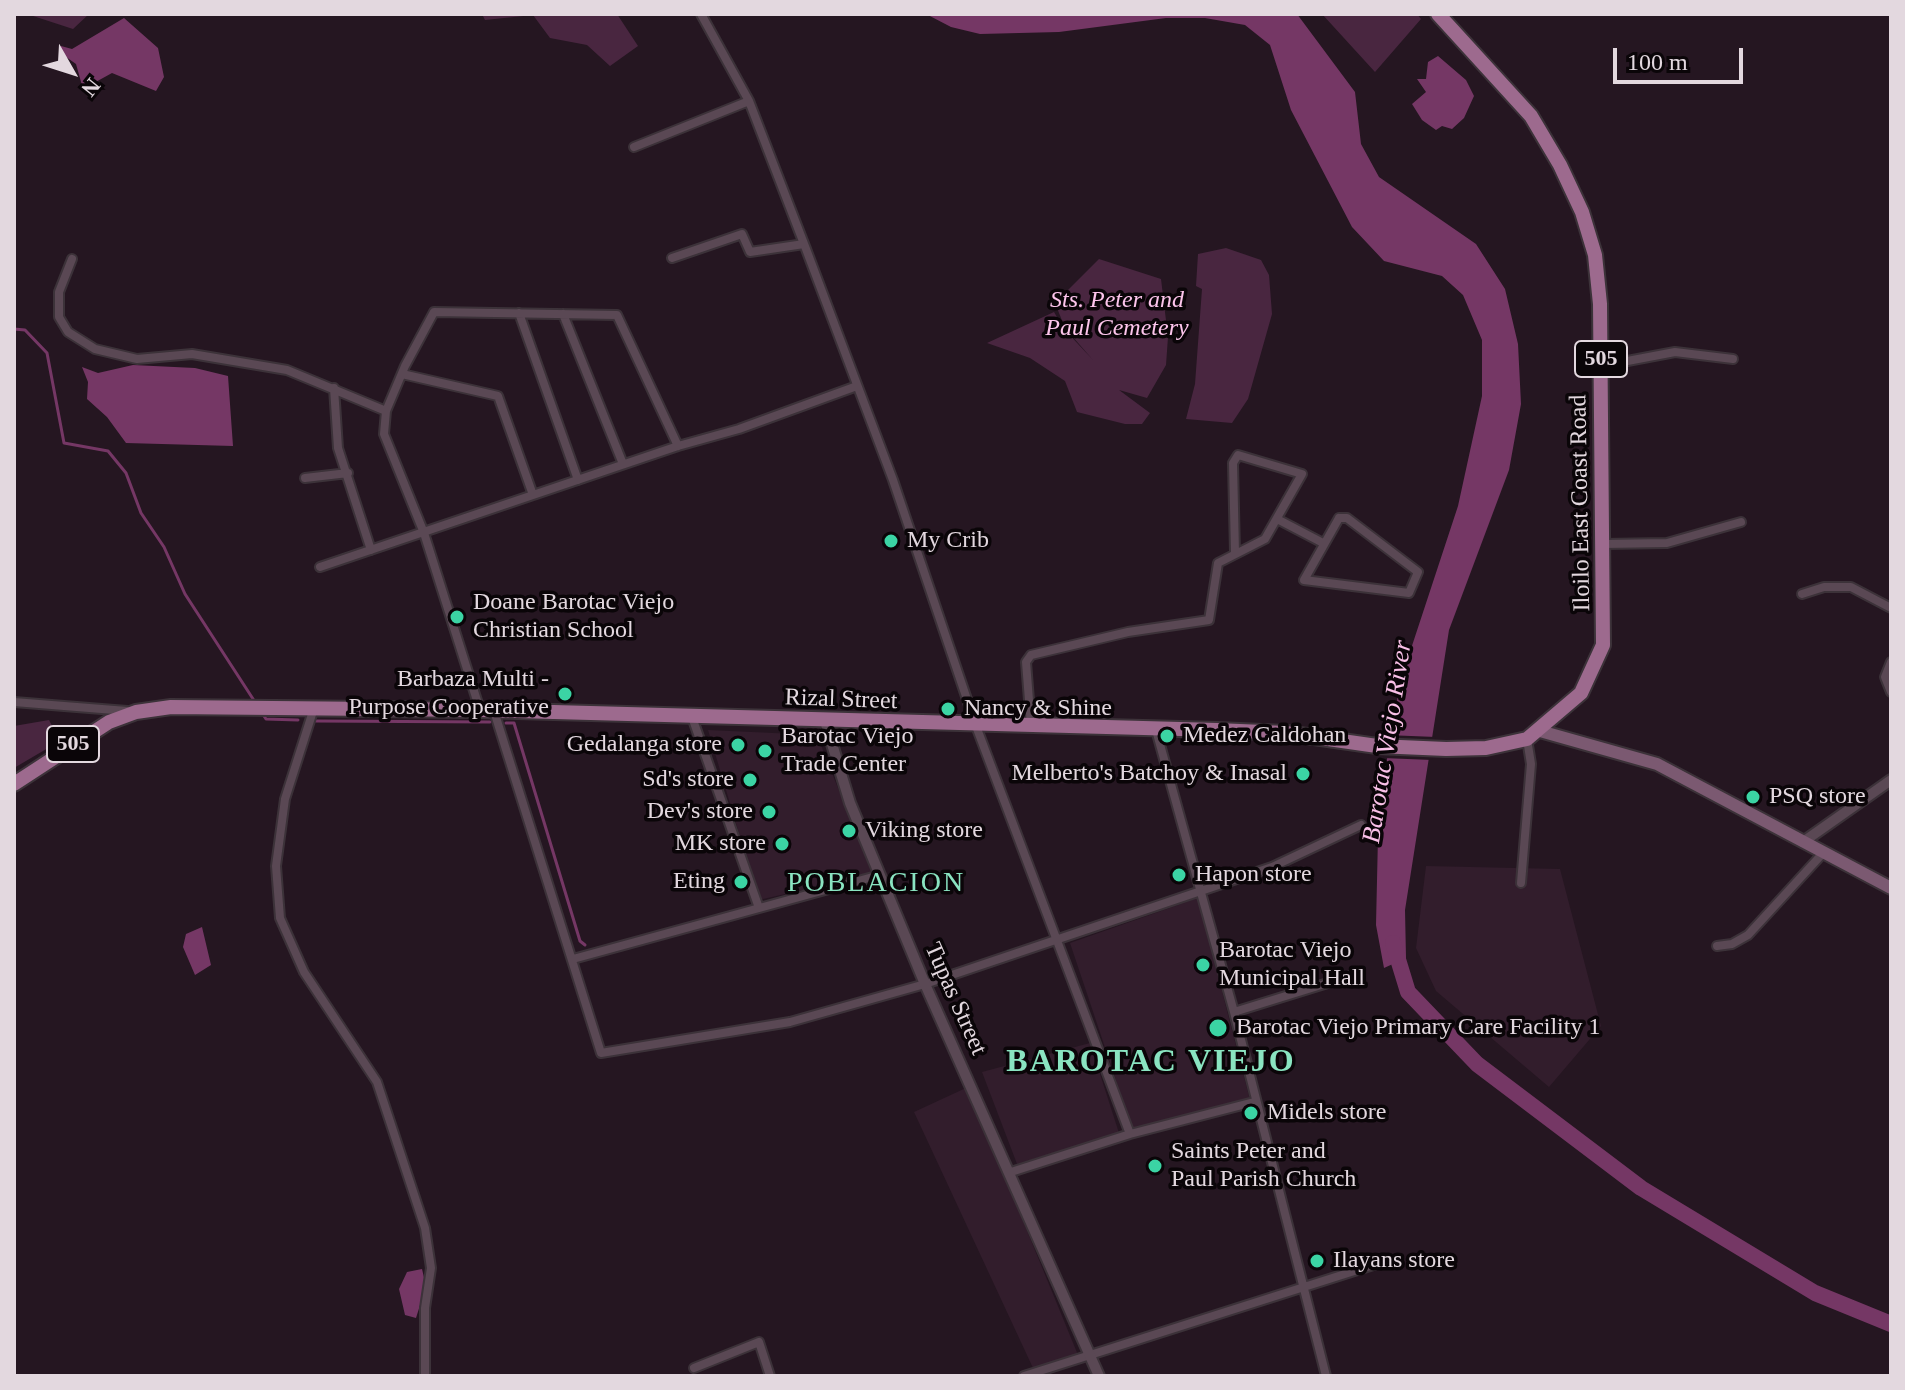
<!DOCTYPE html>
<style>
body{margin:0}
#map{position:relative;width:1905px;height:1390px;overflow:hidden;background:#251621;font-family:"Times New Roman",serif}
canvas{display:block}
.frame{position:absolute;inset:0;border:16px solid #e3d8df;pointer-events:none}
.north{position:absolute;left:32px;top:32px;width:80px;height:80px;-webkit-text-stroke:6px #0a0508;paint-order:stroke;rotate:129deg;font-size:22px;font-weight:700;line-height:32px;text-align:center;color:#e3d8df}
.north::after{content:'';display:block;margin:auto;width:28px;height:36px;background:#e3d8df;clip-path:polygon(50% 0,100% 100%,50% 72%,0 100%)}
.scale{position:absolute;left:1613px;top:48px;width:130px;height:36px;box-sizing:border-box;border:4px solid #e3d8df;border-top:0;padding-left:10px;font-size:24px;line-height:28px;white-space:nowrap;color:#e3d8df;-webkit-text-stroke:6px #0a0508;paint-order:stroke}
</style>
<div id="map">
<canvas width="1905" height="1390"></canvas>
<div class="frame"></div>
<div class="north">N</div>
<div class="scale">100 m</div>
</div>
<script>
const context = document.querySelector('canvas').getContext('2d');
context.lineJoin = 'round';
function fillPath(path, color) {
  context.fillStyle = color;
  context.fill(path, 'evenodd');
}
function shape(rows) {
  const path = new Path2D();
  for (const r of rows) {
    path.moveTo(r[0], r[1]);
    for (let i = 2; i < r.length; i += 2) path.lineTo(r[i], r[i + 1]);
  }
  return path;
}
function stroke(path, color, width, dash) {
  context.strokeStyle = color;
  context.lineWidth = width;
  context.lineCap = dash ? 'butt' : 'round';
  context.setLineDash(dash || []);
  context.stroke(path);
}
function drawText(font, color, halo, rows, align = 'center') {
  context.font = font + ' "Times New Roman",serif';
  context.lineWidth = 7;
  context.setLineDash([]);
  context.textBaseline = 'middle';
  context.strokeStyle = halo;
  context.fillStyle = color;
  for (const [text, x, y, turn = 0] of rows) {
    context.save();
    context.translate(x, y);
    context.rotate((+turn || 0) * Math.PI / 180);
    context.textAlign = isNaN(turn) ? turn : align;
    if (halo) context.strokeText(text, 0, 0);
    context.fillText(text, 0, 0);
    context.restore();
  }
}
const built = shape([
 [708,730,817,735,872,874,759,900],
 [1426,866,1560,869,1601,1026,1549,1087,1436,991,1416,948],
 [1198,898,1250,1100,1132,1128,1070,943],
 [1090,1043,1119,1133,1017,1164,982,1072],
 [968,1087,1078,1355,1033,1368,914,1112]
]);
const green = shape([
 [27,14,89,14,73,29],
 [482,14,617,14,638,46,610,66,587,45,550,38,533,15,485,20],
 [1322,14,1417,14,1421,19,1375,72],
 [1226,248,1261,260,1269,275,1272,314,1248,399,1232,423,1186,419,1195,384,1202,289,1196,286,1198,254],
 [1099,259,1161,279,1168,337,1166,365,1147,398,1119,390,1150,413,1142,424,1125,424,1077,412,1065,381,1030,358,987,343,1054,312,1064,329,1093,360,1065,328,1055,303],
 [49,720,60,741,14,768,14,726]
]);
const water = shape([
 [926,14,1297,14,1355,92,1361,144,1379,177,1476,244,1505,289,1518,344,1521,404,1509,470,1449,630,1405,910,1406,958,1384,968,1376,925,1378,836,1391,725,1405,667,1458,506,1482,396,1482,340,1463,295,1442,276,1384,261,1352,227,1291,110,1270,45,1245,25,1205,18,1166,18,1059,32,980,34,951,27],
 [124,18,158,48,164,77,156,91,112,73,83,89,76,64,59,52,61,46,72,49],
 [1438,56,1466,80,1474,96,1464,118,1452,129,1442,126,1436,130,1422,120,1412,104,1426,92,1417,79,1426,79,1428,62],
 [133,365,195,368,228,376,233,446,126,443,107,417,87,399,88,382,82,367,98,373],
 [202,927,211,965,195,975,183,947,186,934],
 [422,1269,426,1286,416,1318,405,1315,399,1289,407,1272]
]);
const pier = shape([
 [1386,735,1436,737,1432,760,1383,758]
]);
const stream = shape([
 [14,329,25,330,47,353,64,443,108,451,126,473,141,513,164,547,185,594,255,702],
 [262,713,266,719,298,720],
 [316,721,490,722],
 [506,723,514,723,580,941,585,945]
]);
const river = shape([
 [1393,943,1408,992,1477,1064,1641,1188,1815,1293,1891,1324]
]);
const minor = shape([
 [701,14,749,101,806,249,893,480,976,726,1130,1134],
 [634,147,749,101],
 [672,258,742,234,750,252,804,244],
 [72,259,59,292,59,317,68,332,95,349,137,359,192,354,287,370,386,411],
 [519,313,578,480],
 [563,314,623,464],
 [1601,366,1675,352,1733,359],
 [402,374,498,396,533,495],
 [334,388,338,448,371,550],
 [305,478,348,473],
 [1339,518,1347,518,1418,572,1409,593,1304,580,1339,518],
 [1279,520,1323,543],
 [1603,544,1667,543,1741,522],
 [320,567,678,446,739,429,857,386],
 [1802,594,1824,587,1851,587,1891,608],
 [1891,662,1885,677,1891,692],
 [14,702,127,711],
 [314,708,285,799,276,866,280,918,304,972,377,1082,425,1228,431,1268,425,1308,425,1376],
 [480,710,424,533,384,434,386,411,405,366,434,312,617,315,678,446],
 [494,711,601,1053,790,1022,925,984,1272,867,1361,825],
 [692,717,759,908],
 [1031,726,1026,662,1031,655,1128,632,1209,620,1218,563,1265,539,1302,474,1238,455,1233,463,1235,553],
 [1156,730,1234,1012,1326,1376],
 [1521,883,1531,764,1527,739],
 [1717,946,1732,944,1748,935,1824,852],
 [573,959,880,875],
 [1234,1012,1360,973],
 [1011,1172,1130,1134,1254,1102],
 [694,1368,759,1342,770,1376],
 [1024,1376,1389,1260]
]);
const tertiary = shape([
 [825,721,850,803,925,984,1099,1376],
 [1803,842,1891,780]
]);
const secondary = shape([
 [1540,731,1657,764,1891,888]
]);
const primary = shape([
 [14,784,109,722,136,712,171,707,480,710,1217,730,1286,733,1377,746,1446,749,1486,748,1527,739,1581,693,1603,645,1600,304,1595,255,1582,212,1560,165,1531,116,1438,14]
]);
const markers = [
 [891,541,8,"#3bd4a4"],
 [457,617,8,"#3bd4a4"],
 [565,694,8,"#3bd4a4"],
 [948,709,8,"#3bd4a4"],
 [1167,736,8,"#3bd4a4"],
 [738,745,8,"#3bd4a4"],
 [765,751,8,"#3bd4a4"],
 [1303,774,8,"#3bd4a4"],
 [750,780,8,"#3bd4a4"],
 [1753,797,8,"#3bd4a4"],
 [769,812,8,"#3bd4a4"],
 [849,831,8,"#3bd4a4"],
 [782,844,8,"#3bd4a4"],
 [1179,875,8,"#3bd4a4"],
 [741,882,8,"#3bd4a4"],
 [1203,965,8,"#3bd4a4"],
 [1218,1028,10,"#3bd4a4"],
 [1251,1113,8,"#3bd4a4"],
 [1155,1166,8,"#3bd4a4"],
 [1317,1261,8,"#3bd4a4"]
];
const shields = [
 [1601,359,52],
 [73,744,52]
];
const shieldNames = [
 ["505",1601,359],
 ["505",73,744]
];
const parkNames = [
 ["Sts. Peter and",1117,301],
 ["Paul Cemetery",1117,329]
];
const streetNames = [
 ["Iloilo East Coast Road",1581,503,-91],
 ["Rizal Street",841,700,2],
 ["Tupas Street",955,999,66]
];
const poiNames = [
 ["My Crib",907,541],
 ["Doane Barotac Viejo",473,603],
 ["Christian School",473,631],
 ["Barbaza Multi -",549,680,"right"],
 ["Purpose Cooperative",549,708,"right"],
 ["Nancy & Shine",964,709],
 ["Medez Caldohan",1183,736],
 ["Barotac Viejo",781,737],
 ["Trade Center",781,765],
 ["Gedalanga store",722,745,"right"],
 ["Melberto's Batchoy & Inasal",1287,774,"right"],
 ["Sd's store",734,780,"right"],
 ["PSQ store",1769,797],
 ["Dev's store",753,812,"right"],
 ["Viking store",865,831],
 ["MK store",766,844,"right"],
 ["Hapon store",1195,875],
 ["Eting",725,882,"right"],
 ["Barotac Viejo",1219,951],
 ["Municipal Hall",1219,979],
 ["Barotac Viejo Primary Care Facility 1",1236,1028],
 ["Midels store",1267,1113],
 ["Saints Peter and",1171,1152],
 ["Paul Parish Church",1171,1180],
 ["Ilayans store",1333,1261]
];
const waterNames = [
 ["Barotac Viejo River",1388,742,-81]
];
const quarterNames = [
 ["POBLACION",876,884]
];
const districtNames = [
 ["BAROTAC VIEJO",1151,1063]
];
fillPath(built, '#321d2c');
fillPath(green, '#492640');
fillPath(water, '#753765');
fillPath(pier, '#251621');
stroke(stream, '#753765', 3);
stroke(river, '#753765', 16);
stroke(minor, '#3c3239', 12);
stroke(tertiary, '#3c3239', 14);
stroke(secondary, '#3c3239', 16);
stroke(primary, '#3c3239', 18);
stroke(minor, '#5a4854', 8);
stroke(tertiary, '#5a4854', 10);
stroke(secondary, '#7b5971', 12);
stroke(primary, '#9d6a8e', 14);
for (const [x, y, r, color] of markers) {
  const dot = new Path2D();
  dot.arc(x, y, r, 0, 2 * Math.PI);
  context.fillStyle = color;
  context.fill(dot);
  stroke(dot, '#0a0508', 3);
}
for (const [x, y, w] of shields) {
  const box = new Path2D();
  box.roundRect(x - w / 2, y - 18, w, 36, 6);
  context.fillStyle = '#0a0508';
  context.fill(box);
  stroke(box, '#e3d8df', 2);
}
drawText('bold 22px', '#e3d8df', null, shieldNames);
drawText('italic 24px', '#fdc5ec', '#0a0508', parkNames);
drawText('24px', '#e3d8df', '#0a0508', streetNames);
drawText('24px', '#e3d8df', '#0a0508', poiNames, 'left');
drawText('italic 26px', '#f9c0e7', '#0a0508', waterNames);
context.letterSpacing = '2px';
drawText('28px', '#8ae4c1', '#0a0508', quarterNames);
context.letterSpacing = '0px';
context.letterSpacing = '2px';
drawText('bold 32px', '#8ae4c1', '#0a0508', districtNames);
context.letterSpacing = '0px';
</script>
